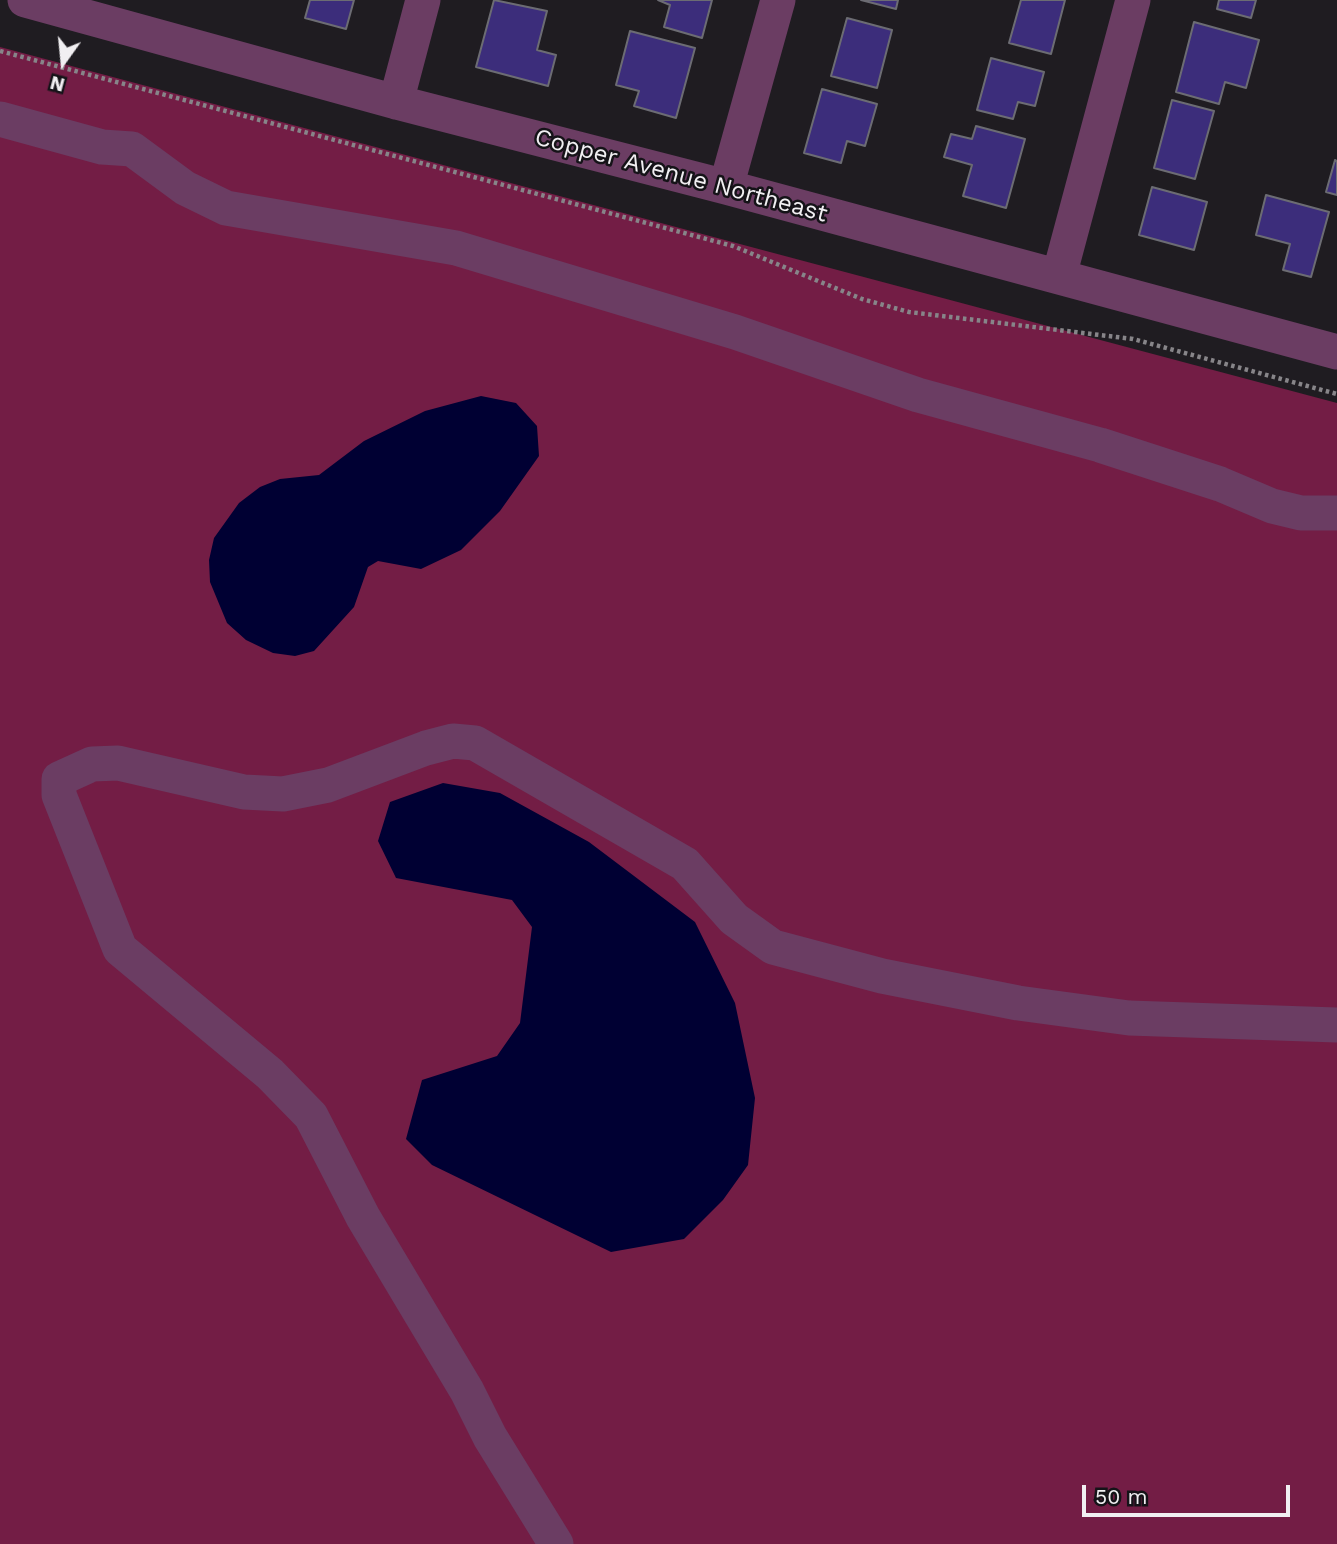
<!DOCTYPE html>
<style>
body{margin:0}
#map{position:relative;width:1337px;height:1544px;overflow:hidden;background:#1f1c21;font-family:"Work Sans",sans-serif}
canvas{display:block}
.north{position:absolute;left:28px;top:28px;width:70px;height:70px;-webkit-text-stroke:5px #151318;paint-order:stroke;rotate:195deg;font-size:19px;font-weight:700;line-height:28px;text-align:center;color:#f1eff2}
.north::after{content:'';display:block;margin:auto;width:24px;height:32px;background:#f1eff2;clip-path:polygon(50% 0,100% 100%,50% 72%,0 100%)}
.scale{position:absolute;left:1082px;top:1485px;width:208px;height:32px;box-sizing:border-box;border:4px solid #f1eff2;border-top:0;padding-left:9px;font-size:21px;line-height:24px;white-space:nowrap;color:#f1eff2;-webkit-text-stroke:5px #151318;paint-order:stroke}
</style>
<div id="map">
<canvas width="1337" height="1544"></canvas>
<div class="north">N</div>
<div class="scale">50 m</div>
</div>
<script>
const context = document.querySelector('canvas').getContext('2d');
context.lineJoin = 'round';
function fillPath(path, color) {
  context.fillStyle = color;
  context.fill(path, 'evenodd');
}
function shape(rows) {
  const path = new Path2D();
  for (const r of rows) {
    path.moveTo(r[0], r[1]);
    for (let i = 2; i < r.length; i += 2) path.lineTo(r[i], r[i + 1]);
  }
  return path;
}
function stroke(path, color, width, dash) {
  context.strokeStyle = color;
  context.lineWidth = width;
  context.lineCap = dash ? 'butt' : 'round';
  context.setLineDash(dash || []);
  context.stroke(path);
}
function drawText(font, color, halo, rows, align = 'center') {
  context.font = font + ' "Work Sans",sans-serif';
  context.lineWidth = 5;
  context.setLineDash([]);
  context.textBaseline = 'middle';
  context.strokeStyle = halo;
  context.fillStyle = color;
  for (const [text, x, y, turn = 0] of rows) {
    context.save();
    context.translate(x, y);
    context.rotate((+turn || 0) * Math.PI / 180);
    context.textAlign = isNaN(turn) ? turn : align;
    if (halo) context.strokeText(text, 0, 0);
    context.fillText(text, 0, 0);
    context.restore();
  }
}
const green = shape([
 [0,47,1337,403,1337,1544,0,1544]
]);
const water = shape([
 [481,396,516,403,537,426,539,456,500,511,461,550,421,569,378,561,368,567,354,607,314,651,295,656,273,653,246,640,227,623,210,582,209,560,214,538,239,503,260,487,280,479,319,475,364,441,425,411],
 [443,783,500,793,589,842,695,922,735,1003,755,1098,748,1165,723,1200,684,1239,611,1252,432,1165,406,1139,422,1080,497,1056,520,1023,532,927,512,900,396,878,378,841,390,802]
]);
const building = shape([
 [310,0,354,0,346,29,305,18,310,0],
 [494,0,547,11,537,50,556,55,548,86,476,67,494,0],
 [658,0,712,0,702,38,664,27,670,5,658,0],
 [861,0,898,0,896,9,861,0],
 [1021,0,1065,0,1051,54,1009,43,1021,0],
 [1219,0,1256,0,1251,18,1217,9,1219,0],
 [847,18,892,30,877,88,831,76,847,18],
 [1194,22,1259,40,1246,88,1225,82,1219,104,1176,92,1194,22],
 [630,31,695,48,676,118,634,106,639,91,616,85,630,31],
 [991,58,1044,72,1035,106,1018,102,1013,119,977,110,991,58],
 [822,89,877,104,865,146,847,141,841,163,804,153,822,89],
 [1172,100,1214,111,1195,179,1154,168,1172,100],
 [976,126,1025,139,1006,208,963,196,972,165,944,157,951,134,972,139,976,126],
 [1335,160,1337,161,1337,195,1326,192,1335,160],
 [1152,187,1207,202,1194,250,1139,235,1152,187],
 [1266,195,1329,212,1311,277,1283,270,1290,244,1256,235,1266,195]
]);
const path = shape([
 [0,51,733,246,862,299,909,312,1133,339,1337,394]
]);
const minor = shape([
 [25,0,396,102,726,187,1337,352],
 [396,102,423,0],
 [0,119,102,147,132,149,185,188,226,208,456,248,735,332,918,395,1100,445,1220,484,1272,506,1301,513,1337,513],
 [726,187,778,0],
 [1059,276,1133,0],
 [556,1544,490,1437,467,1391,363,1217,311,1116,270,1074,120,949,59,795,59,779,92,764,118,763,244,792,283,794,328,785,426,748,453,741,475,743,685,864,734,919,773,947,882,976,1018,1003,1129,1018,1337,1025]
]);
const streetNames = [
 ["Copper Avenue Northeast",681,176,15]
];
fillPath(green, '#731d45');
fillPath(water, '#003');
fillPath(building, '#3c2d7b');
stroke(building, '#6c6c73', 2);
stroke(path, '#878589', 4.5, [3.5, 3.5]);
stroke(minor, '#6b3d63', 35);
drawText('24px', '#f1eff2', '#151318', streetNames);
</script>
